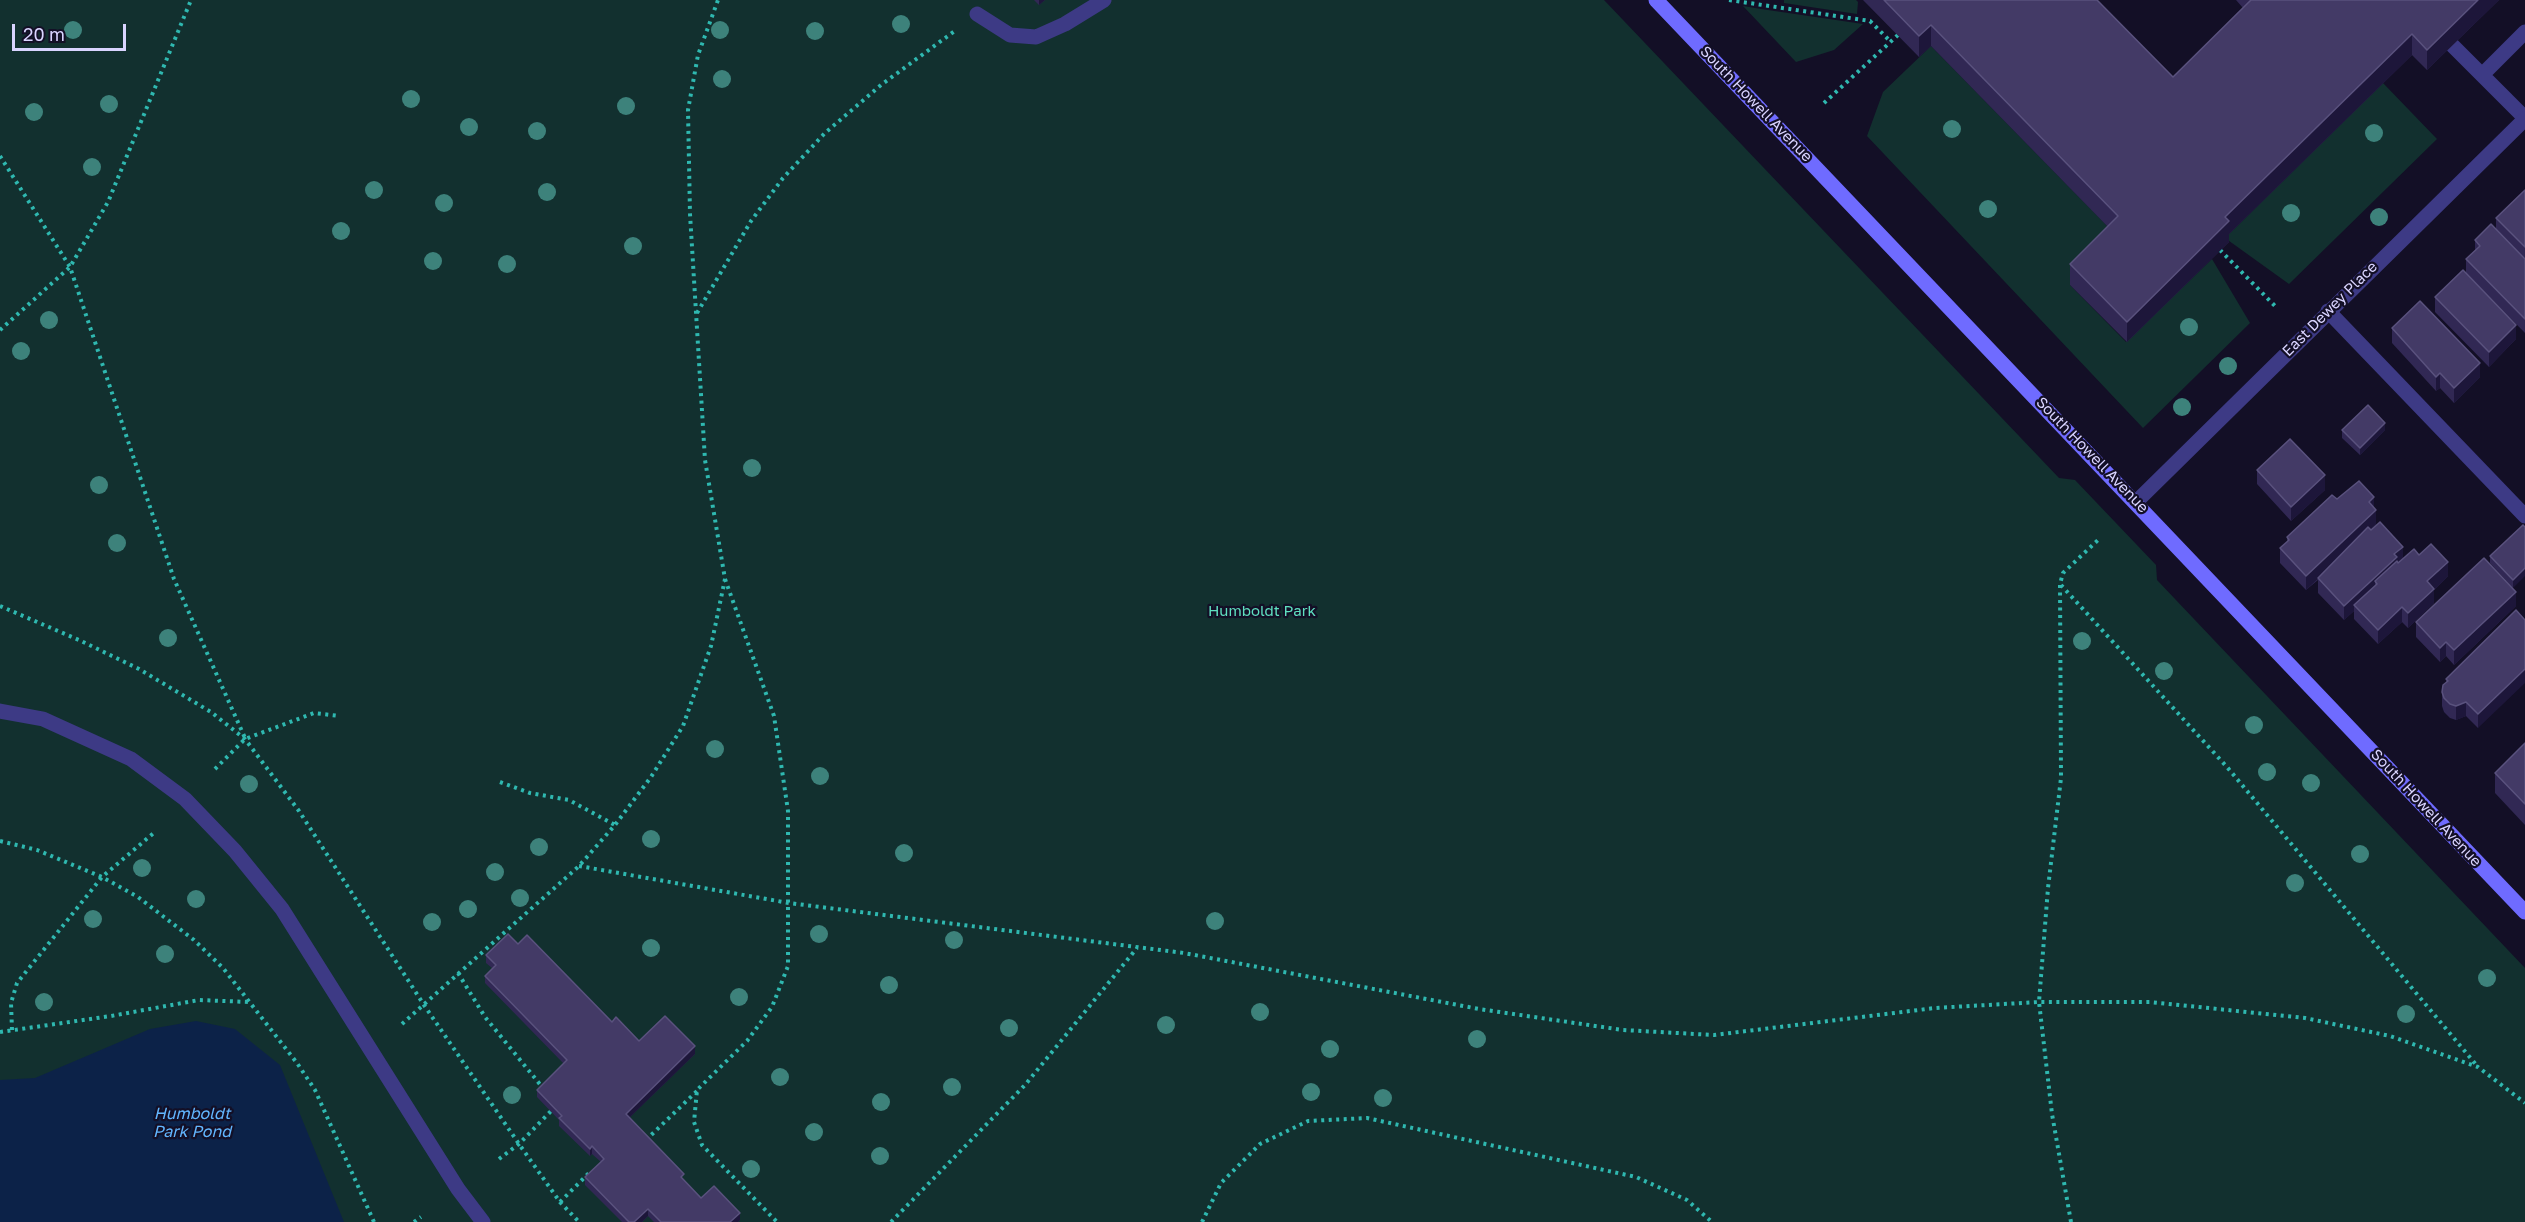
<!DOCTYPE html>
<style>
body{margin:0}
#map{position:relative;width:2525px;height:1222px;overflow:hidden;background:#130f26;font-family:"Golos Text",sans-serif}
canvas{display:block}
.scale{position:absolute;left:12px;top:24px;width:114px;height:27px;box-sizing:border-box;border:3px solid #d9d4ff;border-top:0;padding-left:8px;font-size:18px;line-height:21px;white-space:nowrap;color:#d9d4ff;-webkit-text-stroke:4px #130f26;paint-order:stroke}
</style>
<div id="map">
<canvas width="2525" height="1222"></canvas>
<div class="scale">20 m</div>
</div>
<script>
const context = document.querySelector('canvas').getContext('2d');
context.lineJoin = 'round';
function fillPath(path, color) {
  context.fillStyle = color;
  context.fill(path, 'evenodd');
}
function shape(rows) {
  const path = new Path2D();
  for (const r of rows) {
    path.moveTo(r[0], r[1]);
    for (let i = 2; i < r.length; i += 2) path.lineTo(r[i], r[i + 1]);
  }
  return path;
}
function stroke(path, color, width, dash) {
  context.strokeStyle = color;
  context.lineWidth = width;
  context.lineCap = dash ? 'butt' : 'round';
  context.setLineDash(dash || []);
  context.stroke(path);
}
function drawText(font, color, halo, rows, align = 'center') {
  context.font = font + ' "Golos Text",sans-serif';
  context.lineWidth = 4.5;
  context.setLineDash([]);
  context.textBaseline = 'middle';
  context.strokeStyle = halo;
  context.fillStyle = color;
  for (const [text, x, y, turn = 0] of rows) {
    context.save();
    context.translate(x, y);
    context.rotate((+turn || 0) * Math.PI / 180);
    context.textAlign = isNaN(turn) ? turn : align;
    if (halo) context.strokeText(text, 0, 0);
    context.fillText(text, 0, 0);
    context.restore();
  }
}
const green = shape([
 [0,0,1604,0,2059,478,2075,480,2156,565,2157,580,2525,968,2525,1222,0,1222],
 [1784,0,1856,0,1858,2,1857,14,1784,3],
 [1743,6,1761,9,1863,24,1834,50,1796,62],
 [1931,46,2118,237,2070,285,2126,342,2212,259,2250,323,2143,428,1867,136,1883,92],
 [2383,83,2437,139,2289,284,2225,238]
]);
const water = shape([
 [196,1021,235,1029,280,1065,344,1222,0,1222,0,1080,35,1078,150,1029]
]);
const path = shape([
 [1729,0,1870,21,1891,42],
 [1824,103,1898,35],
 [0,156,70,267,174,579,245,738],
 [2220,250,2276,307],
 [697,313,751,221,783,178,825,133,881,85,956,30],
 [0,330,70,267,108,202,191,0],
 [725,579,774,716,788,811,788,966,772,1007,747,1041,697,1090,694,1122,702,1145,777,1222],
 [2061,585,2227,767,2478,1067],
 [0,606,79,640,139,669,211,712,245,739,299,811,424,1005,519,1144,560,1202,579,1222],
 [215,769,245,739,314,713,340,716],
 [500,782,530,793,569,800,615,825],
 [0,841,37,850,102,877,138,897,194,940,223,968,297,1063,315,1090,374,1222],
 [579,866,789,903,1184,953,1479,1009,1623,1030,1714,1035,1935,1008,2039,1002,2150,1002,2305,1018,2390,1036,2478,1067,2525,1103],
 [458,973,485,1017,543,1088],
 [402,1024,579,866,615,825,651,777,683,726,711,646,725,579,705,460,690,214,688,110,698,55,718,0],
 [12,1030,11,1003,17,983,102,877,156,831],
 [0,1032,111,1016,199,1000,249,1002],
 [646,1140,697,1091],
 [499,1159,519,1144,551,1111],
 [560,1202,590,1172,594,1175],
 [414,1222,421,1217],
 [891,1222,1025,1085,1137,948],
 [1202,1222,1221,1183,1260,1144,1308,1121,1367,1118,1636,1177,1687,1200,1712,1222],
 [2071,1222,2052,1114,2039,1002,2048,888,2061,778,2060,584,2063,573,2098,540]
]);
const lane = shape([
 [977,14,1010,35,1036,37,1065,24,1104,0],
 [2453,46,2525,118],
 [2482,75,2525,32],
 [2328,311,2525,516]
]);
const street = shape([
 [2136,502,2525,119],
 [0,711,43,719,131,759,185,799,235,851,282,909,458,1189,483,1222]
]);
const secondary = shape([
 [1656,0,2525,912]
]);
const trees = [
 [901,24],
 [73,30],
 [720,30],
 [815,31],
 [722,79],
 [411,99],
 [109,104],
 [626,106],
 [34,112],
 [469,127],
 [1952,129],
 [537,131],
 [2374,133],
 [92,167],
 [374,190],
 [547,192],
 [444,203],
 [1988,209],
 [2291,213],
 [2379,217],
 [341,231],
 [633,246],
 [433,261],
 [507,264],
 [49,320],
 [2189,327],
 [21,351],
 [2228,366],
 [2182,407],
 [752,468],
 [99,485],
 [117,543],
 [168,638],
 [2082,641],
 [2164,671],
 [2254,725],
 [715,749],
 [2267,772],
 [820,776],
 [2311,783],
 [249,784],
 [651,839],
 [539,847],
 [904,853],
 [2360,854],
 [142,868],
 [495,872],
 [2295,883],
 [520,898],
 [196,899],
 [468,909],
 [93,919],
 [1215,921],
 [432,922],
 [819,934],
 [954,940],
 [651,948],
 [165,954],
 [2487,978],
 [889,985],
 [739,997],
 [44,1002],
 [1260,1012],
 [2406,1014],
 [1166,1025],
 [1009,1028],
 [1477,1039],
 [1330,1049],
 [780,1077],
 [952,1087],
 [1311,1092],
 [512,1095],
 [1383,1098],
 [881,1102],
 [814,1132],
 [880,1156],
 [751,1169]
];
const wall = shape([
 [1034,0,1045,0,1039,5],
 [1863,0,2097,0,2173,77,2243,8,2236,0,2499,0,2427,70,2412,55,2229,234,2229,242,2127,342,2070,285,2070,264,2108,227,1931,46,1919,57],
 [2525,190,2525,333,2466,273,2466,259,2475,251,2475,240,2496,230,2496,218],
 [2435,297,2516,339,2489,367,2435,312],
 [2392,328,2480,377,2454,403,2440,388,2436,391,2392,343],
 [2342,430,2385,430,2360,455,2342,438],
 [2257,470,2325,490,2291,521,2257,484],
 [2337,499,2374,508,2376,524,2370,530,2403,559,2419,555,2448,576,2434,590,2434,603,2408,628,2402,622,2378,644,2354,619,2354,611,2344,620,2318,593,2318,580,2306,590,2280,563,2280,548,2287,542,2287,537],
 [2523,525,2513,588,2490,563,2490,556],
 [2516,606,2454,665,2446,656,2440,662,2416,637,2416,622],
 [2516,610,2478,728,2466,716,2456,720,2450,718,2444,712,2442,706,2442,692,2446,683,2446,679],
 [2525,743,2525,825,2495,793,2495,773],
 [518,944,612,1022,639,1041,695,1054,630,1117,684,1181,701,1198,740,1220,738,1222,654,1222,648,1216,642,1222,622,1222,585,1185,585,1177,601,1162,592,1154,590,1156,559,1126,559,1120,537,1097,537,1090,564,1064,485,983,485,976,492,968,486,963,486,955]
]);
const shadedWall = shape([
 [1039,0,1045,0,1039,5],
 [2478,0,2499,0,2427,70,2427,50],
 [1931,25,1931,46,1919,57,1919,36],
 [2412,34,2412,55,2229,234,2229,242,2127,342,2127,322,2225,217],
 [2516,325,2516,339,2489,367,2489,352],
 [2480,363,2480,377,2454,403,2454,388],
 [2440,373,2440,388,2436,391,2436,377],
 [2385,423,2385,430,2360,455,2360,448],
 [2325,475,2325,490,2291,521,2291,507],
 [2374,497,2374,511,2376,510,2376,524,2306,590,2306,576,2369,502],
 [2403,547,2403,561,2377,584,2375,581,2375,591,2354,605,2354,611,2344,620,2344,606,2394,554],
 [2448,562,2448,576,2434,590,2434,603,2408,628,2408,613,2427,581],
 [2525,568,2525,576,2513,588,2513,580],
 [2516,592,2516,606,2454,665,2454,650],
 [2402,607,2402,622,2378,644,2378,630],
 [2446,642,2446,656,2440,662,2440,648],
 [2525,669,2525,683,2478,728,2478,714],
 [2466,702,2466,716,2456,720,2456,706],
 [695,1046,695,1054,626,1121,626,1114],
 [592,1146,592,1154,590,1156,590,1149],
 [648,1209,648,1216,642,1222,634,1222],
 [740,1213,740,1220,738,1222,730,1222]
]);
const building = shape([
 [1884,0,2097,0,2173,77,2251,0,2478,0,2427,50,2412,34,2225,217,2229,221,2127,322,2070,264,2118,216,1931,25,1919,36,1884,0],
 [2525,190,2525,247,2496,218,2525,190],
 [2491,224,2525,259,2525,319,2466,259,2480,246,2475,240,2491,224],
 [2463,270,2516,325,2489,352,2435,297,2463,270],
 [2420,301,2480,363,2454,388,2440,373,2436,377,2392,328,2420,301],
 [2368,405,2385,423,2360,448,2342,430,2368,405],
 [2290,439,2325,475,2291,507,2257,470,2290,439],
 [2359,481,2374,497,2369,502,2376,510,2306,576,2280,548,2289,540,2287,537,2332,495,2337,499,2359,481],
 [2380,522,2403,547,2394,554,2397,557,2344,606,2318,578,2368,527,2371,530,2380,522],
 [2523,525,2525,527,2525,568,2513,580,2490,556,2523,525],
 [2431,544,2448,562,2427,581,2434,589,2408,613,2402,607,2378,630,2354,605,2377,584,2375,581,2397,561,2398,563,2414,549,2419,555,2431,544],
 [2484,558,2516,592,2454,650,2446,642,2440,648,2416,622,2484,558],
 [2516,610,2525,620,2525,669,2478,714,2466,702,2456,706,2450,704,2444,698,2442,692,2443,685,2448,681,2446,679,2516,610],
 [2525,743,2525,804,2495,773,2525,743],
 [508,934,518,944,527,935,612,1022,616,1017,639,1041,665,1016,695,1046,626,1114,684,1174,681,1177,701,1198,714,1186,740,1213,730,1222,661,1222,648,1209,634,1222,629,1222,585,1177,604,1159,592,1146,590,1149,559,1118,562,1116,537,1090,567,1060,485,976,496,965,486,955,508,934]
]);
const streetNames = [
 ["South Howell Avenue",1756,104,46],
 ["East Dewey Place",2330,309,-45],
 ["South Howell Avenue",2092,455,46],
 ["South Howell Avenue",2426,808,47]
];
const parkNames = [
 ["Humboldt Park",1262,611]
];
const waterNames = [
 ["Humboldt",192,1114],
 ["Park Pond",192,1132]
];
fillPath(green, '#12302f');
fillPath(water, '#0c2248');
stroke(path, '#2fb8b0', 4, [3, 4.5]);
stroke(lane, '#3d3a85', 15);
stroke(street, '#3d3a85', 15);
stroke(secondary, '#6f6bff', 15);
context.fillStyle = '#3d827b';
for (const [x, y] of trees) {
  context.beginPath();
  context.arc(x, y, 9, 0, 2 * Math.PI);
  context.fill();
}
fillPath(wall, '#312854');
fillPath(shadedWall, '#1d163a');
fillPath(building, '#433a66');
stroke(building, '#5a527e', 1.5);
drawText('15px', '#d9d4ff', '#130f26', streetNames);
drawText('15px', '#5fe0c0', '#130f26', parkNames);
drawText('italic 16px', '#62b6ff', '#130f26', waterNames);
</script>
